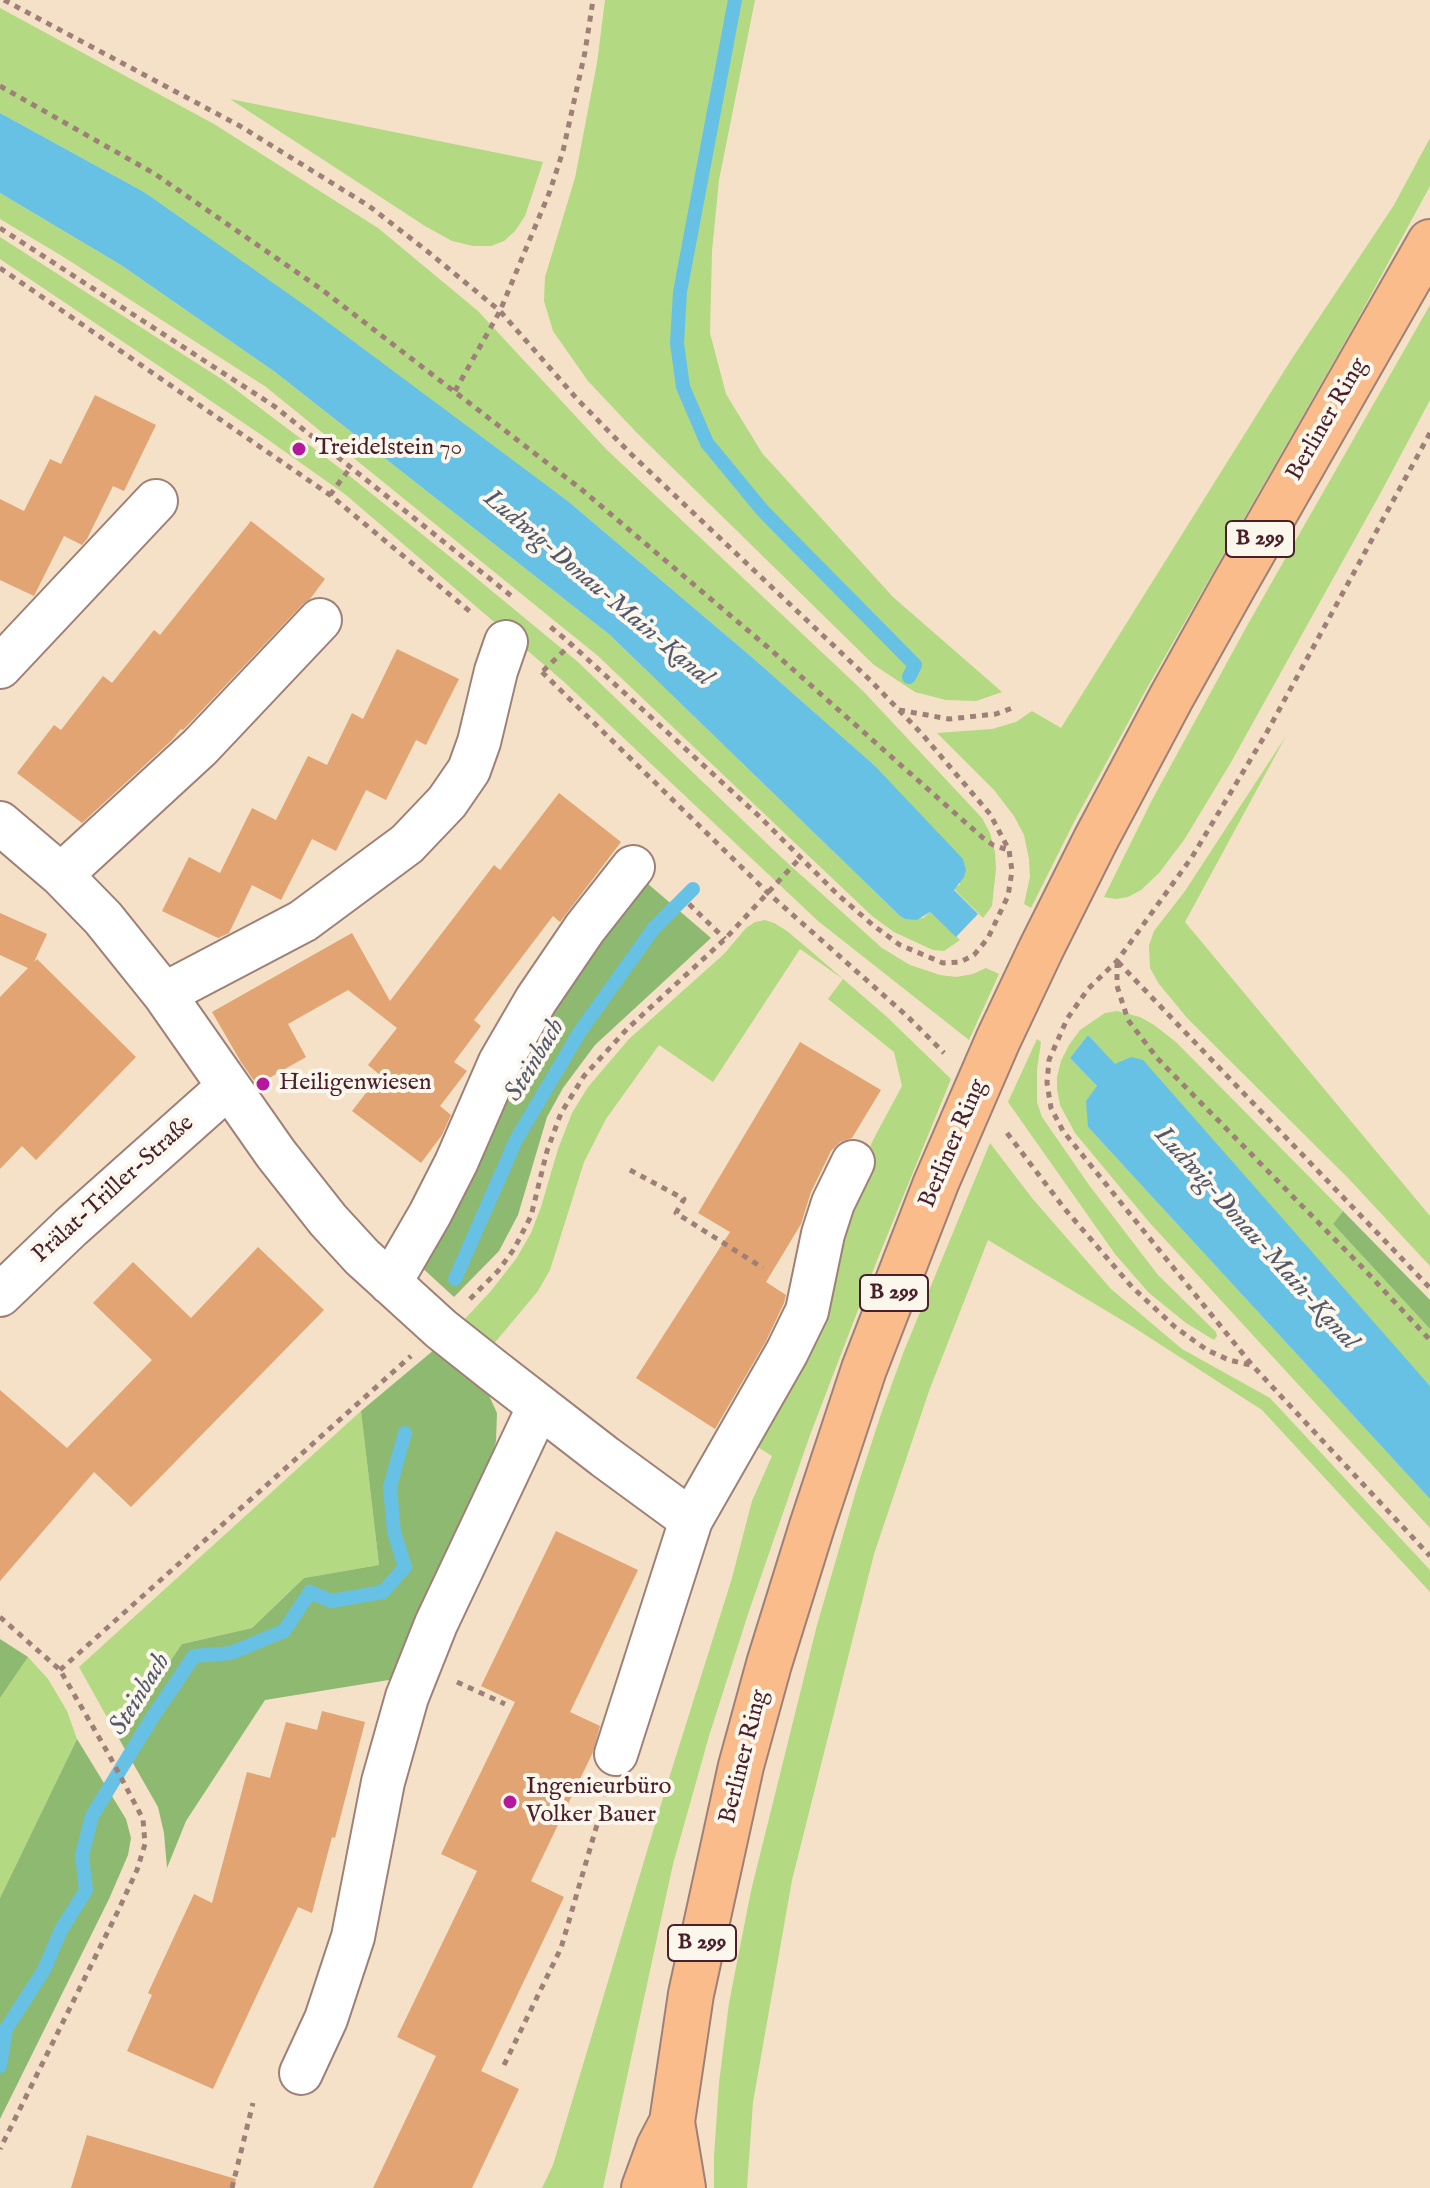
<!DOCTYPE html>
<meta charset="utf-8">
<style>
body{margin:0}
canvas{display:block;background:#f4e1c7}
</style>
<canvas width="1430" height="2188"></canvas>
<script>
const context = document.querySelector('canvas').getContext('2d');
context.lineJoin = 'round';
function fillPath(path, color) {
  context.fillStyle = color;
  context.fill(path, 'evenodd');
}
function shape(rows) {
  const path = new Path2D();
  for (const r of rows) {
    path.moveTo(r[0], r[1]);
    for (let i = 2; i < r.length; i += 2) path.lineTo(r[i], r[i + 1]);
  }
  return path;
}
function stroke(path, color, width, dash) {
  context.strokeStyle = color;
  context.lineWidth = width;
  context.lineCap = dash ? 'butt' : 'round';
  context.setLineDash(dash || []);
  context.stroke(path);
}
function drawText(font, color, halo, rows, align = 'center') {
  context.font = font + ' "IM FELL English",serif';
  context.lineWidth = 8;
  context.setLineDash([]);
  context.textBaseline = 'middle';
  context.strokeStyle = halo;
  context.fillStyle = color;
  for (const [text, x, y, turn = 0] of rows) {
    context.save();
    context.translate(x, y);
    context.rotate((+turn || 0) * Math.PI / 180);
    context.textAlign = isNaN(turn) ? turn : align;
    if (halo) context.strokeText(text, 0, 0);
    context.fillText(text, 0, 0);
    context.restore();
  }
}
const green = shape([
 [605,0,755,0,719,180,712,251,710,333,726,394,762,453,893,597,1002,692,976,701,946,700,915,692,874,665,637,433,588,381,553,331,544,301,545,277,575,178,597,63],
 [0,8,214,124,378,228,478,311,606,449,863,691,982,818,990,833,995,852,996,869,992,906,983,918,954,889,960,884,874,765,754,659,569,502,144,192,0,113],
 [230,99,543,162,525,216,515,231,504,241,491,246,473,246,452,241,425,226],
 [1430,138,1430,186,1355,324,1147,688,1075,820,1031,908,1024,904,1030,877,1029,859,1024,835,1014,816,994,790,937,733,992,729,1016,722,1032,711,1061,728,1291,360,1394,205],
 [0,193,121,265,275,372,610,635,900,916,905,919,923,918,930,912,960,940,944,951,933,950,894,932,872,916,598,656,266,387,62,256,0,219],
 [0,237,223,380,341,469,464,568,578,662,782,858,882,948,910,965,940,975,956,977,973,974,986,968,999,974,969,1040,818,921,563,681,346,495,260,434,0,259],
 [1430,305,1430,400,1380,494,1230,764,1184,840,1159,873,1141,890,1128,897,1116,899,1104,897,1152,800,1248,624],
 [1286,736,1185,922,1430,1216,1430,1266,1348,1178,1188,1019,1159,984,1150,968,1149,945,1154,931,1185,891],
 [765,920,774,923,787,931,812,952,887,1017,951,1079,876,1263,810,1435,749,1611,709,1736,673,1864,603,2188,542,2188,553,2165,665,1791,732,1578,752,1501,772,1456,753,1444,872,1142,902,1086,894,1052,828,999,843,979,800,949,713,1082,659,1045,606,1119,584,1162,550,1270,538,1291,492,1346,462,1322,490,1292,516,1259,531,1233,541,1207,558,1149,572,1113,588,1087,629,1039,724,954,746,928,755,922],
 [1117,1011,1140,1017,1154,1025,1176,1042,1343,1211,1333,1224,1430,1329,1430,1386,1131,1057,1115,1065,1088,1035,1070,1058,1097,1086,1088,1127,1430,1499,1430,1528,1149,1222,1075,1133,1060,1105,1057,1089,1057,1077,1061,1061,1069,1045,1080,1030,1105,1013],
 [1037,1039,1041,1042,1037,1069,1037,1102,1042,1117,1089,1185,1158,1275,1216,1332,1217,1336,1214,1340,1186,1323,1149,1293,1115,1254,1008,1102],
 [990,1143,1032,1198,1111,1289,1182,1349,1270,1398,1430,1570,1430,1592,1262,1410,1130,1325,988,1240,929,1391,874,1554,792,1880,753,2102,747,2188,714,2188,714,2156,719,2083,729,2003,751,1891,817,1625,856,1491,881,1414,904,1351],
 [361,1411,379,1565,304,1578,252,1628,182,1644,118,1737,79,1667],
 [28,1657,48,1679,67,1711,77,1739,0,1898,0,1698]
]);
const forest = shape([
 [647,883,711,938,595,1045,563,1088,547,1117,518,1215,499,1251,454,1297,419,1265,527,1046,571,979],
 [1343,1211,1430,1300,1430,1329,1333,1224],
 [441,1344,487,1391,497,1413,496,1441,487,1477,395,1679,265,1700,186,1821,167,1868,164,1833,158,1807,118,1737,182,1644,252,1628,304,1578,379,1565,361,1411],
 [0,1639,28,1657,0,1698],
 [77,1739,126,1819,131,1838,128,1855,109,1899,0,2119,0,1898]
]);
const water = shape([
 [0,113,144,192,310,309,569,502,754,659,874,765,963,859,966,870,964,877,954,890,978,914,956,937,930,912,917,920,905,919,900,916,610,635,275,372,121,265,0,193],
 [1088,1035,1115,1064,1131,1057,1143,1060,1430,1386,1430,1499,1088,1127,1086,1101,1097,1086,1070,1058]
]);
const stream = shape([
 [735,0,680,292,677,343,683,387,707,443,763,511,915,665,909,677],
 [455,1279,516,1140,581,1030,654,928,693,889],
 [0,2066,6,2029,44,1970,61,1930,86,1890,82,1855,92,1816,152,1718,194,1656,231,1653,284,1631,310,1592,331,1601,383,1592,405,1567,394,1532,390,1487,405,1433]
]);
const building = shape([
 [95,395,156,425,124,491,113,486,87,539,82,545,64,536,34,596,0,580,0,499,24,511,50,459,61,464],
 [251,521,325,579,310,599,303,604,183,730,181,729,172,740,82,823,17,773,54,725,61,730,103,676,112,683,154,630,160,635],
 [397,649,459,679,426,745,416,740,386,800,366,790,336,851,312,839,281,900,252,885,229,933,218,938,162,911,189,857,220,873,252,808,276,820,308,756,327,765,352,713,363,719],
 [559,793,621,842,560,922,553,916,474,1020,481,1026,454,1062,467,1071,440,1106,451,1115,442,1135,421,1163,352,1111,380,1075,368,1065,397,1028,348,990,288,1024,306,1057,257,1085,241,1062,212,1012,352,933,390,1001,494,865,500,870],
 [0,913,47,934,34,962,37,959,136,1057,36,1160,22,1146,0,1169,0,997,28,968,0,955],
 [800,1042,881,1090,852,1138,840,1142,831,1151,811,1192,801,1224,766,1282,786,1295,784,1303,766,1341,715,1429,636,1378,730,1232,698,1213],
 [258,1247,324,1310,131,1507,94,1472,0,1581,0,1390,67,1448,152,1360,93,1303,133,1262,191,1318],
 [556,1531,638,1570,570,1712,600,1726,593,1752,531,1881,564,1897,481,2071,519,2089,472,2188,373,2188,436,2056,397,2037,477,1871,441,1854,515,1702,481,1686],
 [322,1711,365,1722,335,1838,332,1837,312,1913,298,1907,213,2089,127,2051,152,1995,148,1993,194,1894,212,1903,247,1772,270,1778,286,1722,317,1730],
 [87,2135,236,2179,234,2188,71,2188]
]);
const path = shape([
 [4,0,240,126,369,206,427,251,500,311,578,400,632,455,870,680,922,734,990,814,1009,850,1012,871,1008,896,988,938,974,955,960,962,943,963,900,945,874,926,837,894,761,818,571,644,547,624],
 [0,86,155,174,321,289,581,489,771,650,983,838,993,845,1008,850],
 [0,228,274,406,514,598],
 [0,268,330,495,473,614],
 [455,391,500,311,550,191,563,151,585,52,593,0],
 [1430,433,1267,732,1192,857,1117,961,1088,989,1067,1019,1049,1060,1047,1083,1051,1108,1063,1131,1252,1365,1430,1556],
 [330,495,350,468],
 [543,671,571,644],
 [542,672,767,892,907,1016,944,1053],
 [899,710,949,719,996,714,1015,707],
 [689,904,725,939],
 [1117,962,1117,986,1128,1020,1157,1058,1362,1267,1430,1340],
 [1118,962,1430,1288],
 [1007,1133,1064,1208,1132,1287,1175,1327,1207,1350,1229,1360,1250,1365],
 [630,1170,684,1199,676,1213,763,1268],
 [470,1299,498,1271,514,1249,531,1216,547,1151,561,1113,584,1076,627,1029,725,939,800,858],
 [0,1617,60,1670,108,1753,143,1819,145,1844,137,1870,118,1911,0,2149],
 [60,1670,411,1356],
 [457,1682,505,1704],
 [504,2065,561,1948,606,1794],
 [232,2188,253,2103]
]);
const minor = shape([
 [0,667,156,501],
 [0,823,61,875,103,918,164,994,276,1154,328,1220,362,1257,441,1329,494,1371,605,1457,691,1520],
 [61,875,200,747,320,620],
 [164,994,303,921,407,844,447,802,469,770,479,742,496,671,506,642],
 [390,1283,430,1214,456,1163,500,1062,536,1000,585,928,633,867],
 [0,1295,71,1227,228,1087],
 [616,1754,691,1520,787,1352,807,1311,823,1234,833,1203,853,1162],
 [301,2073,326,2019,353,1937,383,1782,407,1697,436,1624,539,1406]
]);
const major = shape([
 [672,2122,683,2188],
 [644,2188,659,2147,672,2122,691,1994,741,1766,769,1664,812,1526,864,1369,936,1183,998,1040,1041,949,1096,839,1171,698,1234,585,1430,242]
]);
const markers = [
 [299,449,8,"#b5179e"],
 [263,1084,8,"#b5179e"],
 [510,1802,8,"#b5179e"]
];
const shields = [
 [1260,539,68],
 [894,1293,68],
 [702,1943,68]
];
const shieldNames = [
 ["B 299",1260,539],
 ["B 299",894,1293],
 ["B 299",702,1943]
];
const streetNames = [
 ["Berliner Ring",1328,420,-60],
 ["Berliner Ring",954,1144,-67],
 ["Prälat-Triller-Straße",114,1190,-42],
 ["Berliner Ring",745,1757,-76]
];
const poiNames = [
 ["Treidelstein 70",315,449],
 ["Heiligenwiesen",279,1084],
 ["Ingenieurbüro",526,1788],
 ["Volker Bauer",526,1816]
];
const waterNames = [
 ["Ludwig-Donau-Main-Kanal",597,589,40],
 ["Steinbach",536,1061,-59],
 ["Ludwig-Donau-Main-Kanal",1255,1239,48],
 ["Steinbach",141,1695,-58]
];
fillPath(green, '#b3d983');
fillPath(forest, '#8eb971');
fillPath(water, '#67c1e4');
stroke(stream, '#67c1e4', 14);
fillPath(building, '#e1a472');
stroke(minor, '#9f8079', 46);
stroke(major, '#9f8079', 48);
stroke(path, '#9f8079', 5, [6, 6]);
stroke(minor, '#fff', 42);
stroke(major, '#fabc8b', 44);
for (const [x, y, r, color] of markers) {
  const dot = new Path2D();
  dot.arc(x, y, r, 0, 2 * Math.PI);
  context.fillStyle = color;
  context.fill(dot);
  stroke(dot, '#fbf7ec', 3);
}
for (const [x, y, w] of shields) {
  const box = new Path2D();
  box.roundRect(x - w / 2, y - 18, w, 36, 6);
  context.fillStyle = '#fbf7ec';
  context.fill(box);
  stroke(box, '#4a1f2b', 2);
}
drawText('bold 22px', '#4a1f2b', null, shieldNames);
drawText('24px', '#4a1f2b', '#fbf7ec', streetNames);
drawText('24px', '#4a1f2b', '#fbf7ec', poiNames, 'left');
drawText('italic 26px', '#54586c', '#fbf7ec', waterNames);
</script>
